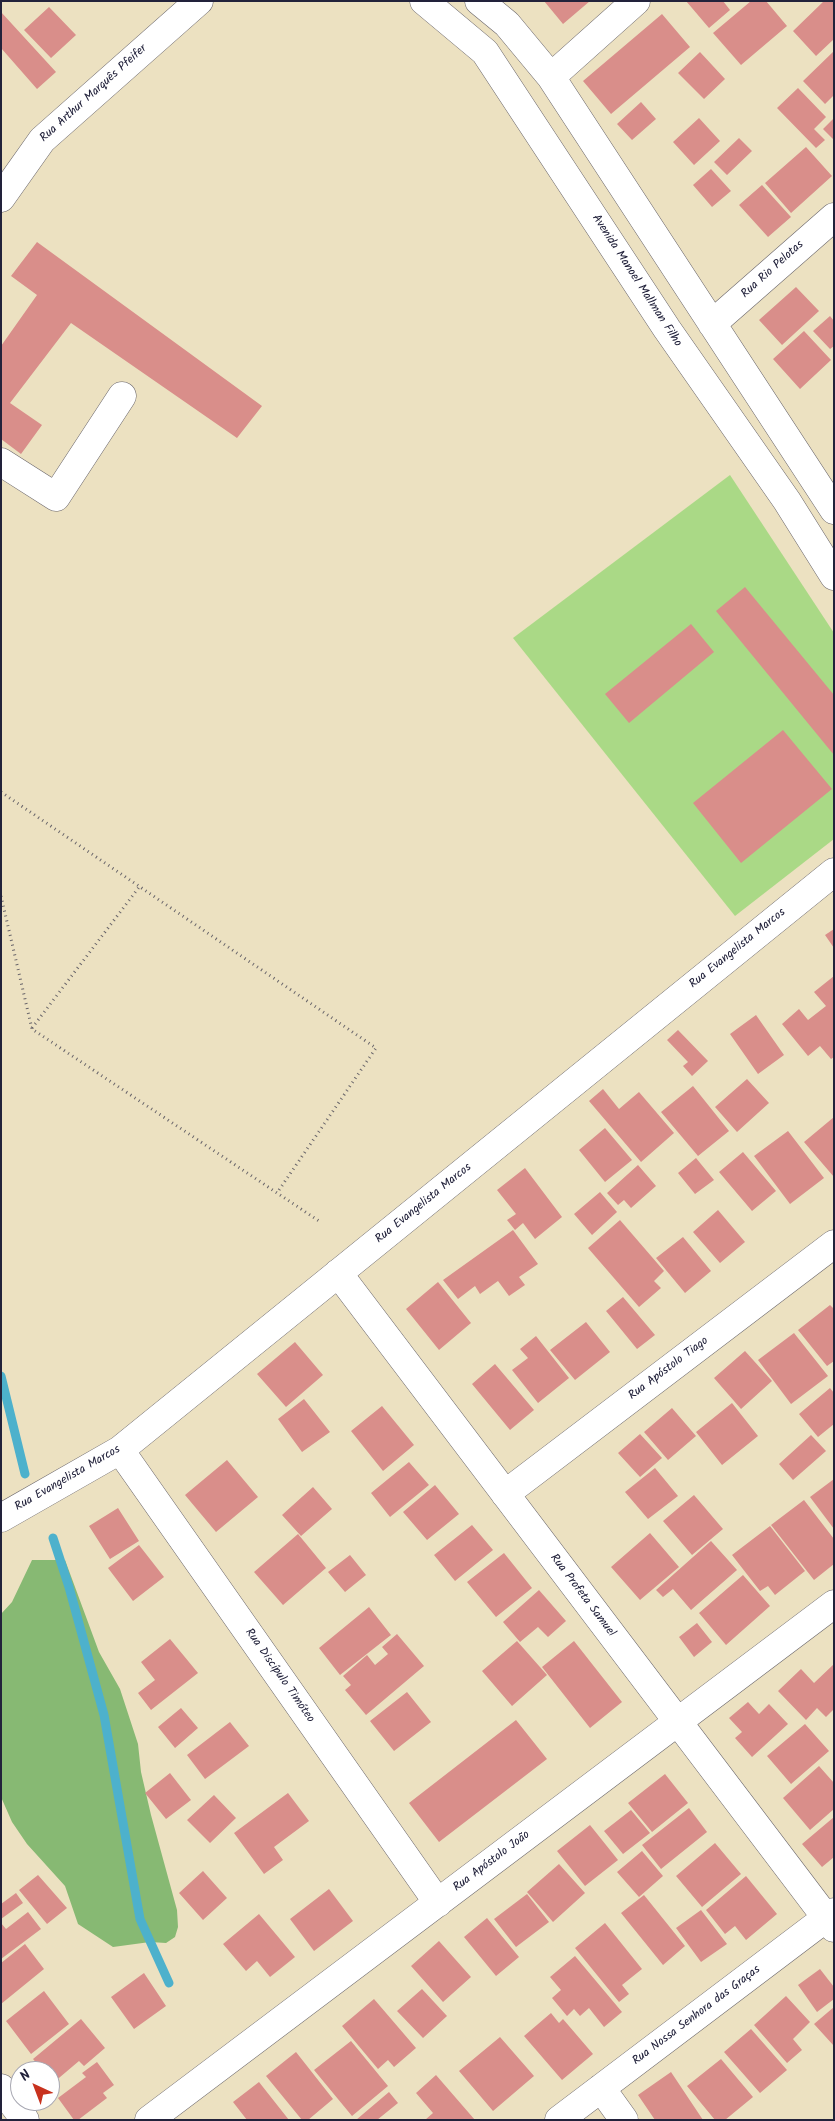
<!DOCTYPE html>
<meta charset="utf-8">
<style>
body{margin:0}
#map{position:relative;width:835px;height:2121px;overflow:hidden;background:#ece1c1;font-family:Kalam,sans-serif}
canvas{display:block}
.frame{position:absolute;inset:0;border:2px solid #22223b;pointer-events:none}
.north{position:absolute;left:10px;top:2061px;width:50px;height:50px;box-sizing:border-box;background:#fff;border:1px solid #a7a7b1;border-radius:50%;rotate:317deg;font-size:14px;font-weight:700;line-height:20px;text-align:center;color:#22223b}
.north::after{content:'';display:block;margin:auto;width:18px;height:22px;background:#c8321e;clip-path:polygon(50% 0,100% 100%,50% 72%,0 100%)}
</style>
<div id="map">
<canvas width="835" height="2121"></canvas>
<div class="frame"></div>
<div class="north">N</div>
</div>
<script>
const context = document.querySelector('canvas').getContext('2d');
context.lineJoin = 'round';
function fillPath(path, color) {
  context.fillStyle = color;
  context.fill(path, 'evenodd');
}
function shape(rows) {
  const path = new Path2D();
  for (const r of rows) {
    path.moveTo(r[0], r[1]);
    for (let i = 2; i < r.length; i += 2) path.lineTo(r[i], r[i + 1]);
  }
  return path;
}
function stroke(path, color, width, dash) {
  context.strokeStyle = color;
  context.lineWidth = width;
  context.lineCap = dash ? 'butt' : 'round';
  context.setLineDash(dash || []);
  context.stroke(path);
}
function drawText(font, color, halo, rows, align = 'center') {
  context.font = font + ' Kalam,sans-serif';
  context.lineWidth = 4;
  context.setLineDash([]);
  context.textBaseline = 'middle';
  context.strokeStyle = halo;
  context.fillStyle = color;
  for (const [text, x, y, turn = 0] of rows) {
    context.save();
    context.translate(x, y);
    context.rotate((+turn || 0) * Math.PI / 180);
    context.textAlign = isNaN(turn) ? turn : align;
    if (halo) context.strokeText(text, 0, 0);
    context.fillText(text, 0, 0);
    context.restore();
  }
}
const green = shape([
 [730,475,834,633,834,839,735,916,513,638]
]);
const forest = shape([
 [32,1560,65,1560,99,1652,120,1689,138,1744,141,1772,151,1815,177,1910,178,1927,175,1937,166,1943,150,1942,113,1947,78,1924,65,1886,27,1844,12,1822,1,1797,1,1614,12,1602]
]);
const stream = shape([
 [1,1376,25,1474],
 [53,1538,69,1587,104,1715,140,1919,169,1983]
]);
const building = shape([
 [544,1,590,1,563,24],
 [686,1,723,1,730,10,709,28],
 [751,1,766,1,787,26,741,65,713,33],
 [824,1,834,2,834,39,816,56,793,31],
 [49,7,76,35,51,58,24,30],
 [1,12,56,72,37,89,1,48],
 [662,14,690,47,611,114,583,81],
 [834,51,834,95,825,104,803,81],
 [700,52,725,79,704,99,678,73],
 [798,88,826,117,814,129,825,140,816,148,777,108],
 [641,102,656,119,632,140,617,124],
 [699,118,720,141,694,165,673,142],
 [834,118,834,140,823,129],
 [739,138,752,151,727,175,714,162],
 [806,147,832,176,791,213,765,183],
 [711,169,731,191,712,207,693,185],
 [762,185,791,217,768,237,739,205],
 [37,242,262,406,237,438,71,323,10,403,42,425,21,454,1,439,1,346,37,295,11,276],
 [796,287,819,311,782,345,759,320],
 [830,316,834,321,834,346,830,349,813,331],
 [804,331,831,360,800,389,773,359],
 [745,587,834,695,834,755,716,611],
 [691,624,714,652,629,723,605,694],
 [783,730,832,789,741,863,693,803],
 [834,929,834,948,825,935],
 [834,976,834,1057,831,1059,820,1046,808,1056,782,1024,799,1009,808,1020,826,1006,814,992],
 [756,1015,784,1055,758,1074,730,1034],
 [678,1030,708,1061,692,1076,683,1066,688,1062,667,1040],
 [747,1079,769,1103,737,1132,715,1107],
 [693,1086,729,1131,698,1156,661,1112],
 [603,1089,619,1109,639,1092,674,1133,641,1162,589,1101],
 [834,1117,834,1177,804,1142],
 [605,1128,632,1160,605,1182,579,1150],
 [788,1131,824,1178,790,1204,754,1156],
 [743,1152,776,1191,752,1211,719,1172],
 [696,1158,714,1180,695,1194,678,1173],
 [638,1165,656,1186,631,1208,624,1200,618,1205,607,1193],
 [525,1168,562,1217,535,1239,523,1223,515,1230,507,1220,516,1214,497,1190],
 [600,1192,617,1212,592,1235,574,1214],
 [718,1210,745,1242,720,1263,693,1232],
 [620,1220,664,1271,654,1281,661,1288,639,1307,588,1248],
 [513,1230,538,1264,519,1277,525,1285,509,1296,498,1281,480,1294,475,1286,458,1299,443,1280],
 [683,1237,711,1271,685,1293,656,1258],
 [438,1282,471,1323,439,1350,406,1309],
 [623,1297,655,1335,637,1349,606,1311],
 [830,1305,834,1309,834,1361,827,1366,798,1330],
 [586,1322,610,1352,575,1380,550,1350],
 [794,1333,828,1376,791,1404,758,1360],
 [536,1336,569,1378,538,1403,512,1370,528,1358,520,1349],
 [295,1342,323,1375,286,1407,257,1374],
 [745,1351,772,1381,741,1409,714,1378],
 [495,1364,534,1410,510,1430,472,1384],
 [830,1388,834,1393,834,1424,818,1437,799,1414],
 [304,1399,330,1432,302,1452,278,1419],
 [732,1403,758,1436,722,1465,696,1432],
 [382,1406,414,1445,383,1471,351,1431],
 [672,1408,696,1436,668,1460,644,1432],
 [640,1434,662,1458,640,1477,618,1453],
 [811,1435,826,1451,793,1480,779,1464],
 [227,1460,258,1497,216,1532,185,1495],
 [409,1462,429,1485,390,1517,371,1493],
 [655,1468,678,1496,648,1519,625,1492],
 [834,1479,834,1529,810,1497],
 [435,1485,459,1514,427,1540,403,1512],
 [313,1487,332,1509,301,1536,282,1515],
 [694,1495,723,1529,692,1555,663,1521],
 [804,1500,834,1539,834,1564,814,1580,771,1525],
 [118,1508,139,1541,110,1559,89,1526],
 [472,1525,493,1550,455,1581,434,1555],
 [770,1526,805,1571,775,1595,768,1586,760,1591,732,1555],
 [650,1533,679,1567,640,1600,611,1567],
 [298,1534,326,1568,283,1605,254,1572],
 [711,1541,737,1570,691,1610,673,1589,663,1597,656,1590],
 [139,1545,164,1577,133,1601,108,1568],
 [504,1553,532,1588,496,1617,467,1582],
 [350,1555,366,1575,345,1592,328,1572],
 [743,1575,770,1606,726,1645,699,1613],
 [539,1590,566,1621,548,1637,538,1627,520,1642,503,1622],
 [369,1607,391,1635,340,1675,319,1648],
 [697,1623,712,1642,694,1657,679,1637],
 [397,1634,424,1666,366,1715,345,1690,351,1685,343,1676,367,1655,375,1665,388,1654,382,1647],
 [170,1639,198,1673,151,1710,138,1693,155,1680,141,1662],
 [517,1641,547,1675,512,1706,482,1671],
 [574,1641,622,1702,590,1728,542,1667],
 [834,1664,834,1709,826,1717,817,1708,806,1720,778,1691,801,1669,814,1683],
 [407,1692,431,1722,394,1751,370,1721],
 [748,1702,759,1714,769,1704,788,1724,752,1757,735,1738,742,1732,729,1718],
 [181,1708,198,1728,175,1748,158,1727],
 [516,1720,547,1759,439,1842,409,1803],
 [230,1722,249,1746,205,1779,187,1755],
 [805,1724,829,1751,791,1784,767,1756],
 [819,1766,834,1783,834,1809,810,1830,783,1798],
 [170,1773,191,1800,166,1819,145,1793],
 [665,1774,688,1803,652,1832,628,1803],
 [288,1793,309,1821,274,1847,283,1860,264,1874,234,1833],
 [214,1795,236,1818,210,1843,187,1820],
 [689,1808,707,1832,661,1869,642,1845],
 [631,1810,650,1833,623,1854,604,1831],
 [834,1817,834,1857,822,1867,802,1844],
 [590,1825,618,1860,585,1886,557,1851],
 [715,1843,741,1874,702,1907,676,1876],
 [642,1851,663,1876,639,1897,617,1872],
 [559,1864,585,1893,553,1922,527,1892],
 [203,1871,227,1898,203,1920,179,1893],
 [38,1875,67,1908,47,1924,19,1890],
 [746,1876,777,1914,746,1940,735,1926,725,1934,706,1910],
 [329,1889,353,1921,314,1951,290,1919],
 [16,1893,23,1903,1,1919,1,1904],
 [527,1894,549,1922,516,1947,494,1919],
 [644,1895,685,1946,663,1965,621,1913],
 [701,1910,727,1944,701,1962,676,1928],
 [28,1912,41,1929,1,1959,1,1923,6,1929],
 [259,1914,295,1957,270,1977,257,1961,246,1971,223,1944],
 [487,1918,519,1957,496,1976,464,1937],
 [605,1923,642,1969,622,1985,629,1994,619,2002,575,1948],
 [439,1941,471,1977,443,2002,411,1966],
 [25,1944,44,1969,1,2004,1,1963],
 [575,1956,622,2012,604,2027,589,2008,580,2016,574,2009,567,2016,552,1998,561,1990,550,1977],
 [820,1969,834,1987,834,1999,817,2012,798,1985],
 [144,1973,166,2006,134,2029,111,1997],
 [422,1989,447,2016,423,2038,397,2011],
 [44,1991,69,2024,31,2054,6,2021],
 [786,1996,810,2022,793,2039,802,2050,787,2063,754,2025],
 [374,1999,416,2048,394,2067,388,2060,378,2069,342,2026],
 [834,2007,834,2046,814,2024],
 [551,2013,559,2023,563,2019,593,2054,562,2080,524,2036],
 [81,2019,105,2048,84,2066,79,2061,53,2083,50,2079,50,2071,43,2071,33,2059],
 [751,2029,787,2070,760,2093,724,2052],
 [500,2037,534,2076,493,2111,459,2071],
 [351,2041,388,2086,352,2116,314,2070],
 [296,2052,333,2099,308,2120,302,2120,266,2076],
 [721,2059,753,2097,725,2120,715,2120,687,2086],
 [97,2062,114,2085,103,2093,107,2098,78,2120,74,2120,58,2098,86,2077,82,2073],
 [671,2072,703,2120,655,2120,638,2095],
 [436,2075,475,2120,425,2120,433,2113,416,2093],
 [259,2082,289,2120,247,2120,233,2102],
 [389,2092,398,2103,377,2120,356,2120]
]);
const path = shape([
 [1,792,376,1048,277,1193],
 [1,896,32,1029,319,1221],
 [32,1028,140,886]
]);
const minor = shape([
 [424,1,485,52,667,329,787,501,834,576],
 [479,1,507,24,551,77,834,510],
 [551,77,636,1],
 [1,198,42,140,199,1],
 [712,324,834,217],
 [1,462,56,497,122,396],
 [338,1273,834,1928],
 [120,1450,438,1903],
 [505,1494,834,1244],
 [1,1518,120,1450,834,872],
 [1,2088,25,2120],
 [601,2088,624,2120],
 [149,2120,834,1604],
 [559,2120,834,1912]
]);
const streetNames = [
 ["Rua Arthur Marquês Pfeifer",94,94,-42],
 ["Rua Rio Pelotas",773,270,-42],
 ["Avenida Manoel Mallman Filho",636,281,57],
 ["Rua Evangelista Marcos",738,949,-39],
 ["Rua Evangelista Marcos",424,1204,-39],
 ["Rua Apóstolo Tiago",669,1369,-37],
 ["Rua Evangelista Marcos",68,1479,-30],
 ["Rua Profeta Samuel",582,1596,53],
 ["Rua Discípulo Timóteo",279,1676,55],
 ["Rua Apóstolo João",492,1862,-37],
 ["Rua Nossa Senhora das Graças",697,2016,-37]
];
fillPath(green, '#aad986');
fillPath(forest, '#87b973');
stroke(stream, '#4db1cc', 9);
fillPath(building, '#d98e8a');
stroke(minor, '#69656a', 29);
stroke(path, '#69656a', 3, [1, 4]);
stroke(minor, '#fff', 28);
drawText('12px', '#22223b', '#fff', streetNames);
</script>
